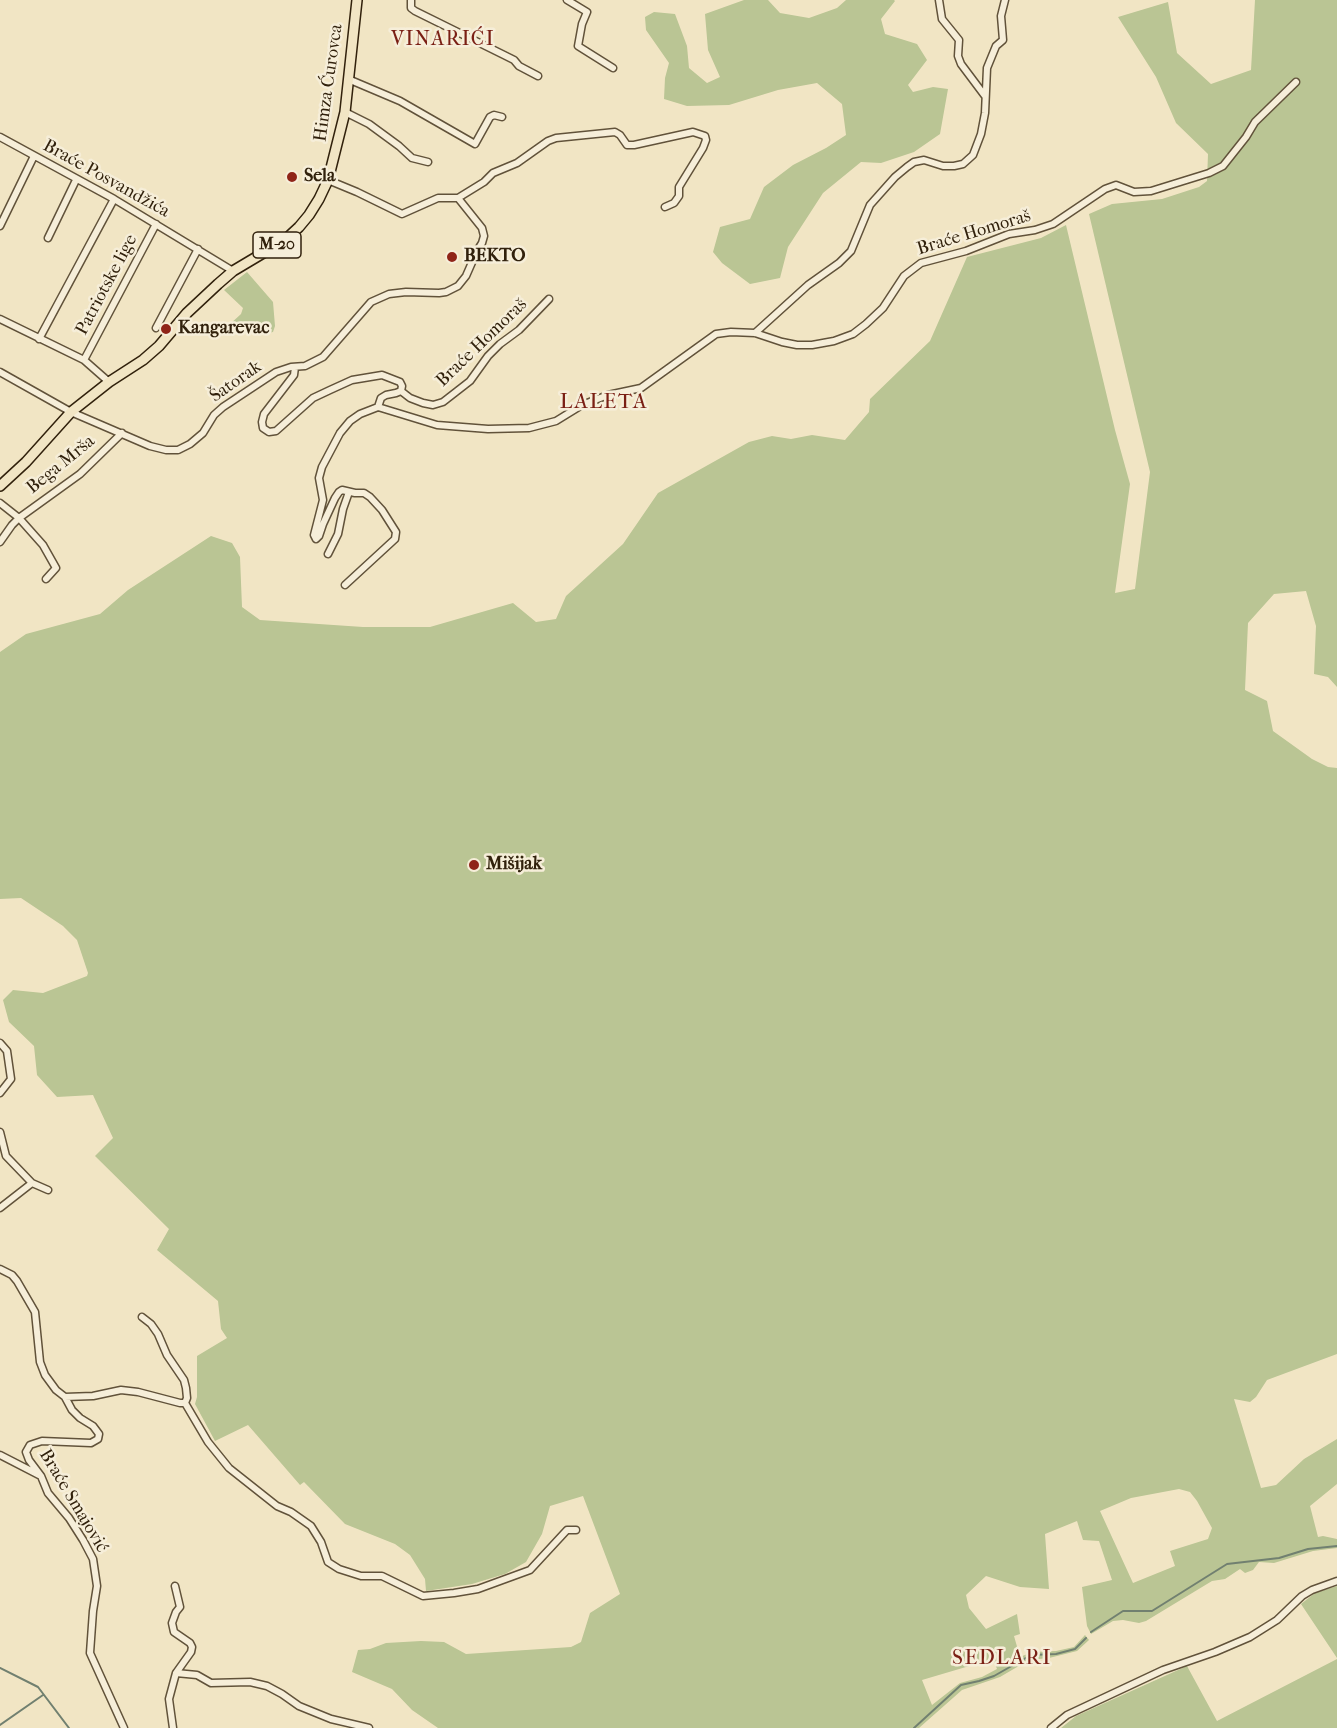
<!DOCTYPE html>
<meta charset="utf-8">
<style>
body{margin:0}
canvas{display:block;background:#f1e5c4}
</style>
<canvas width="1337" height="1728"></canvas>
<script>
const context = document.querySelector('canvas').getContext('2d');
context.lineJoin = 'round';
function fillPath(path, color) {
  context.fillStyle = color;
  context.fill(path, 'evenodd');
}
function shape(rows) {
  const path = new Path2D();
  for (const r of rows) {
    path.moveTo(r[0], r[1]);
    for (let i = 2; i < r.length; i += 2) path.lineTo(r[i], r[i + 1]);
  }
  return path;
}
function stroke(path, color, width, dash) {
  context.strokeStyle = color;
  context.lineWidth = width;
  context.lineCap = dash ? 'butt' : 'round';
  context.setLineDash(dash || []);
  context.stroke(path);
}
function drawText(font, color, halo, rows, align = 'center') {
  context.font = font + ' "IM FELL French Canon",serif';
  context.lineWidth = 5;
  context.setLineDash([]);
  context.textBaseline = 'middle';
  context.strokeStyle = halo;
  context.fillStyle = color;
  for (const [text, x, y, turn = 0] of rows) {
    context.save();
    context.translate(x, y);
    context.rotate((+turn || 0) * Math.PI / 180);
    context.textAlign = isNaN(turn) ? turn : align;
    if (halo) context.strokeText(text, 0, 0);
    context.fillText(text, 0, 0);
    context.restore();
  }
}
const green = shape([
 [744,0,768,0,780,13,809,18,837,8,846,0,894,0,895,1,881,19,885,34,917,44,927,60,908,85,913,92,933,87,948,89,940,134,914,152,881,163,861,162,823,193,788,247,780,278,750,284,722,263,713,252,720,227,750,219,764,187,793,165,826,148,846,135,842,104,817,83,778,90,729,105,687,106,664,99,665,78,669,63,646,30,645,17,654,12,675,14,687,46,689,68,707,83,720,77,708,50,705,14],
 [1255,0,1337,0,1337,687,1328,677,1314,674,1316,626,1306,591,1274,594,1248,623,1245,690,1267,701,1273,731,1312,759,1328,767,1337,768,1337,1354,1267,1380,1256,1397,1250,1402,1234,1399,1261,1488,1276,1485,1304,1459,1337,1439,1337,1484,1310,1506,1318,1537,1323,1536,1337,1539,1337,1548,1313,1551,1274,1563,1259,1562,1253,1570,1245,1573,1240,1569,1225,1579,1212,1581,1146,1621,1139,1623,1123,1620,1113,1621,1091,1634,1087,1626,1082,1587,1112,1580,1099,1541,1083,1540,1077,1521,1045,1534,1049,1589,1020,1587,986,1576,966,1595,969,1608,986,1629,1017,1614,1020,1634,1014,1636,1020,1657,1032,1652,1056,1651,1074,1647,1085,1635,1089,1640,1077,1651,1049,1658,1029,1660,1000,1677,962,1690,919,1728,438,1728,412,1710,392,1689,352,1672,358,1650,370,1649,386,1643,421,1641,444,1642,466,1654,571,1647,581,1642,590,1613,620,1594,583,1496,550,1506,542,1534,526,1562,505,1574,472,1584,426,1591,425,1579,410,1555,395,1544,345,1524,304,1482,300,1485,248,1425,215,1441,195,1404,197,1397,197,1356,227,1338,221,1329,218,1301,157,1250,169,1229,95,1156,113,1138,93,1095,57,1097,37,1075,34,1046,9,1022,3,1000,13,990,43,993,87,976,88,973,77,940,63,926,21,898,0,899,0,652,26,634,100,614,128,590,211,536,232,543,240,557,242,607,260,620,363,627,430,627,513,603,536,622,556,619,566,596,623,544,658,493,749,442,772,436,791,439,812,435,845,440,869,412,870,399,930,341,967,257,1041,238,1066,225,1115,430,1130,484,1115,593,1135,589,1150,472,1089,214,1112,204,1162,199,1199,187,1207,181,1208,154,1176,123,1156,77,1118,17,1168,2,1177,53,1211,84,1251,70],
 [1179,1489,1190,1492,1197,1501,1212,1528,1208,1539,1170,1551,1175,1566,1133,1583,1100,1511,1131,1498],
 [993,1659,997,1669,982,1677,960,1683,932,1705,922,1680],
 [247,272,273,302,275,326,273,332,263,334,257,333,255,330,240,335,229,325,241,314,243,308,224,290],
 [1337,1586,1337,1658,1301,1604,1315,1593],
 [1337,1659,1337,1728,1061,1728,1076,1716,1187,1666,1217,1721]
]);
const stream = shape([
 [1091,1632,1123,1611,1152,1611,1227,1564,1279,1558,1308,1549,1337,1546],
 [0,1668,38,1687,69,1728],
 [0,1725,43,1695],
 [914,1728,961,1685,979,1681,994,1676,1031,1655,1056,1654,1075,1649,1086,1638]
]);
const street = shape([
 [411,0,411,8,415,11,504,55,514,60,519,66,538,76],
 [567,0,587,12,582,24,578,46,613,68],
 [939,0,942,19,959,40,958,56,961,64,985,96],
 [348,79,400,101,475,144,490,117,494,115,502,117],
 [345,112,369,124,399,146,412,158,428,162],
 [0,137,114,199,233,271],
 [458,198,484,182,493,173,517,163,548,141,556,138,615,132,620,135,627,145,634,145,693,132,705,136,706,140,703,148,679,187,679,196,674,203,665,207],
 [0,226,34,156],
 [48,238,76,180],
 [0,319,84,360,109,382],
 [156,328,198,249],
 [755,333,808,285,839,263,851,251,870,205,895,177,907,167,914,162,924,160,943,166,954,166,963,164,973,155,981,134,985,113,987,68,996,46,1003,40,1001,16,1005,0],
 [39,339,114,199],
 [84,360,156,224],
 [295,367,294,375,264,414,262,422,263,428,269,432,276,431,313,398,330,390,352,380,382,375,400,382,402,386,401,391,396,393,386,395,381,398,378,407,437,425,488,429,529,428,556,421,582,405,608,395,641,388,716,334,731,332,755,333,782,342,797,345,812,345,834,341,853,334,866,324,883,308,904,276,921,263,966,251,1009,234,1035,230,1053,224,1105,189,1116,185,1134,192,1151,191,1209,173,1223,166,1246,137,1255,122,1296,82],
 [0,372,71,412,150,446,166,450,178,450,190,444,203,433,214,415,223,407,276,372,291,367,305,366,323,357,371,302,389,294,406,292,439,293,446,292,458,286,466,276,477,251,482,243,484,236,482,228,458,198,438,198,402,214,357,192,328,180],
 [401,391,410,398,423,403,433,405,443,402,470,381,488,356,500,344,519,330,549,299],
 [0,503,19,518,43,545,56,568,46,579],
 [0,542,12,525,19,518,80,474,122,433],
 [328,554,338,534,343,509,349,492],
 [345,585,395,539,396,532,382,510,370,497,364,493,355,493,342,490,339,492,335,498,323,524,319,536,316,539,314,535,323,500,319,478,322,467,340,433,350,421,360,414,378,407],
 [0,1043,7,1051,11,1079,0,1093],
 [0,1132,6,1156,32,1183],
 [0,1208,32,1183,48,1190],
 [0,1269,12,1275,17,1281,35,1312,40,1362,45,1375,56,1390,65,1397,72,1410,80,1418,93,1426,99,1434,98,1439,91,1443,42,1441,30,1445,26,1452,29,1460,41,1476,48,1493,69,1518,83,1540,93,1559,97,1586,93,1611,90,1653,124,1728],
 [65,1397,93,1396,121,1390,138,1392,180,1403,185,1403,187,1398,186,1388,184,1380,167,1355,158,1334,151,1324,142,1317],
 [185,1403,208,1442,229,1468,277,1506,291,1512,311,1526,321,1542,328,1562,339,1569,361,1576,382,1576,423,1596,454,1593,478,1589,530,1570,567,1530,576,1530],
 [0,1455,39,1475],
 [175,1586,180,1607,176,1612,172,1623,174,1632,190,1643,192,1647,191,1652,176,1673],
 [173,1728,169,1699,176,1673,197,1675,211,1683,250,1682,267,1686,282,1694,299,1706,331,1719,369,1728],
 [1051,1728,1067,1715,1163,1670,1215,1652,1250,1637,1277,1620,1302,1596,1312,1590,1337,1581]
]);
const primary = shape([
 [0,486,26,462,71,412,109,382,143,360,159,346,187,313,218,284,233,271,285,240,299,227,309,215,319,199,328,180,345,112,357,0]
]);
const markers = [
 [292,177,6,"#8f2418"],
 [452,257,6,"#8f2418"],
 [166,329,6,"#8f2418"],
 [474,865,6,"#8f2418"]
];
const shields = [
 [277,245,48]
];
const shieldNames = [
 ["M-20",277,245]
];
const streetNames = [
 ["Himza Ćurovca",329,83,-82],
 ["Braće Posvandžića",106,179,29],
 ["Braće Homoraš",974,233,-17],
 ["Patriotske lige",107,285,-62],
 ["Braće Homoraš",482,343,-44],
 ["Šatorak",236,382,-35],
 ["Bega Mrša",61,465,-39],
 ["Braće Smajović",73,1501,59]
];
const poiNames = [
 ["Sela",304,177],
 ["BEKTO",464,257],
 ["Kangarevac",178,329],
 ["Mišijak",486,865]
];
const neighbourhoodNames = [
 ["VINARIĆI",443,40]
];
const quarterNames = [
 ["LALETA",604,403],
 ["SEDLARI",1002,1659]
];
fillPath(green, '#bac594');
stroke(stream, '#718070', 2);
stroke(street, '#61523a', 9);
stroke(primary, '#31210c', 12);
stroke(street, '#f6eed9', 6);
stroke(primary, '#f1e5c4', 9);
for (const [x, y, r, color] of markers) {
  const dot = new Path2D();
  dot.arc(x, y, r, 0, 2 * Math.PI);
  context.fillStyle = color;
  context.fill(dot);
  stroke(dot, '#f6eed9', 2);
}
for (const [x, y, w] of shields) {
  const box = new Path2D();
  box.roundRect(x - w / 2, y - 13, w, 26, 4.5);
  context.fillStyle = '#f6eed9';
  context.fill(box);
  stroke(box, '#31210c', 1.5);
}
drawText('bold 16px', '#31210c', null, shieldNames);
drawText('18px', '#31210c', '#f6eed9', streetNames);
drawText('bold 18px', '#31210c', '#f6eed9', poiNames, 'left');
context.letterSpacing = '1.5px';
drawText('20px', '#7a1f14', '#f6eed9', neighbourhoodNames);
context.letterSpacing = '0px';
context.letterSpacing = '1.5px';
drawText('21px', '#7a1f14', '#f6eed9', quarterNames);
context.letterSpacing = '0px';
</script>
